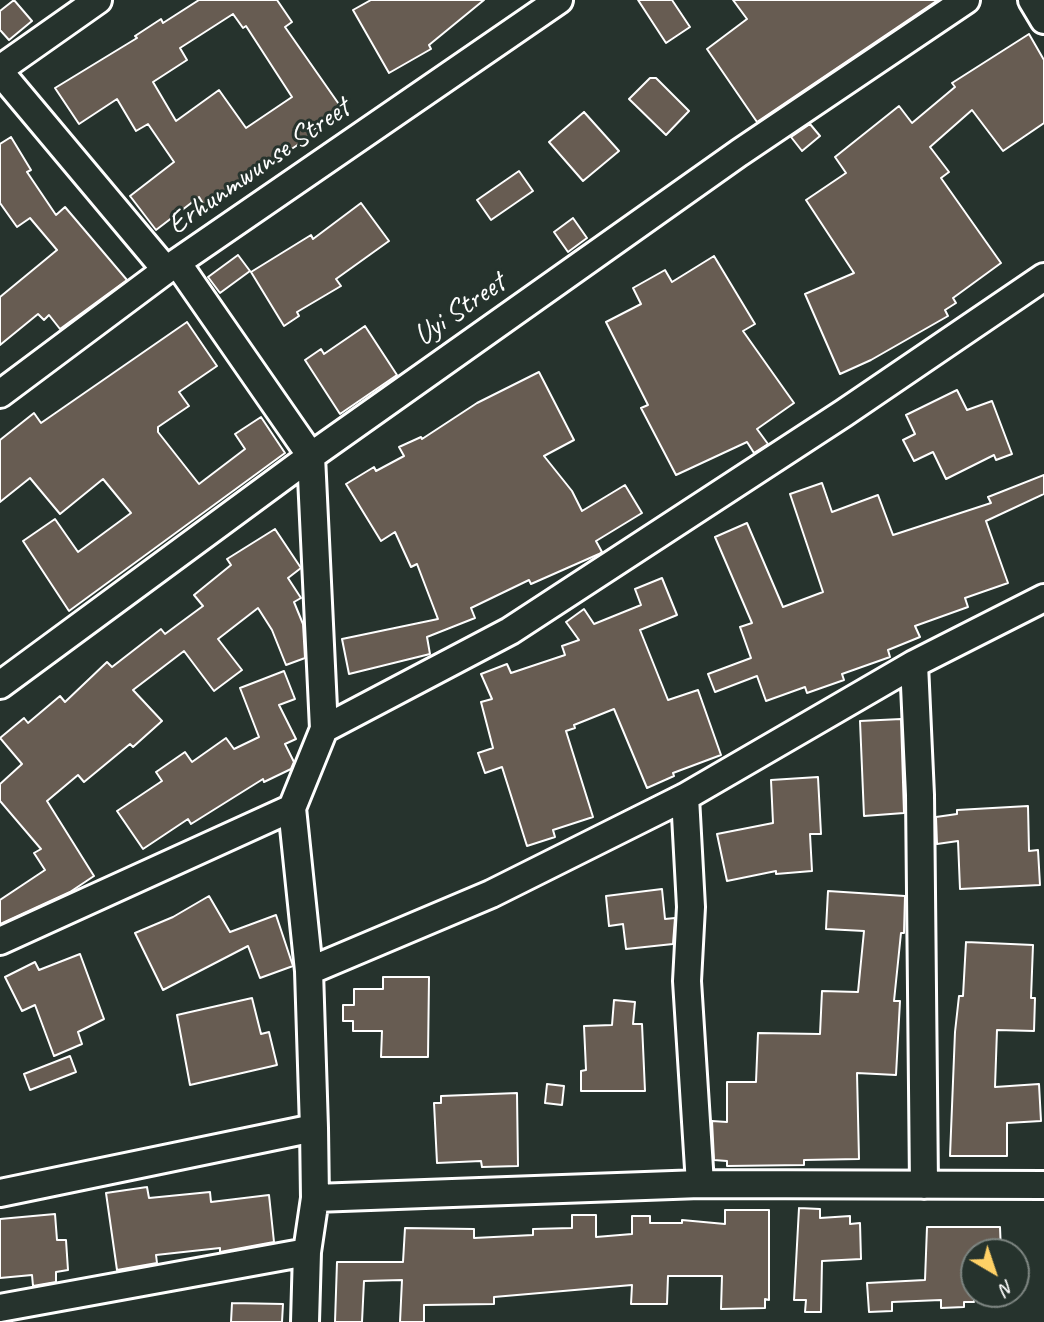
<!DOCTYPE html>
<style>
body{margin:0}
#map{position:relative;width:1044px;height:1322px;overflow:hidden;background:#26332d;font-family:Caveat,sans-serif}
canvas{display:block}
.north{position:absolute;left:960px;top:1238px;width:70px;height:70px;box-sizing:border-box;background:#26332d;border:2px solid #7d8581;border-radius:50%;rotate:141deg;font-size:19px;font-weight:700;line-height:28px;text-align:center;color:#fff}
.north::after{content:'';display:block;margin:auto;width:24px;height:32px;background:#ffd166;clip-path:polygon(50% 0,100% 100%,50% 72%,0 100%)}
</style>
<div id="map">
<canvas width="1044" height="1322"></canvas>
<div class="north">N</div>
</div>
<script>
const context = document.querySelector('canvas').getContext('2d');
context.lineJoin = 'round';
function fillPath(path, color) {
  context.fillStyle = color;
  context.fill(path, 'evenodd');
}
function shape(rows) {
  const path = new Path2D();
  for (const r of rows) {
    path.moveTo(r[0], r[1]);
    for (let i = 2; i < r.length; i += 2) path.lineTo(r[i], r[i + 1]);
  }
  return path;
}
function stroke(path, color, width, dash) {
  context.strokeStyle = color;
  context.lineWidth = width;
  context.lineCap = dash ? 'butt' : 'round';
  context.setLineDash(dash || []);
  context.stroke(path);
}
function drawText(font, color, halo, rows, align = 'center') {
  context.font = font + ' Caveat,sans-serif';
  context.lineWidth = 6;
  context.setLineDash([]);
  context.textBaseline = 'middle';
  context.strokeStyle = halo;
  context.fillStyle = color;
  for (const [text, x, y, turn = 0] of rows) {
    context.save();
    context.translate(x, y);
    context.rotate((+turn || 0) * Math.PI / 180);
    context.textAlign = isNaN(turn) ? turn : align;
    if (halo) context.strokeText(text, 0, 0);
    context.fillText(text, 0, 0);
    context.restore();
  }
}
const building = shape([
 [14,0,32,21,9,40,0,30,0,11,14,0],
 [199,0,277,0,292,22,285,27,343,110,309,133,311,136,230,190,232,192,207,210,199,197,156,230,130,196,174,162,148,124,136,131,117,99,79,124,55,88,137,38,135,36,161,19,163,23,199,0],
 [233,14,243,28,246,26,292,97,246,128,219,90,176,121,153,82,187,60,180,48,233,14],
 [371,0,484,0,429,45,431,49,389,73,353,10,371,0],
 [638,0,672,0,690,27,666,43,638,0],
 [733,0,938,0,757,122,707,49,747,19,733,0],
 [1029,34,1044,60,1044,123,1003,151,972,110,930,147,949,172,941,178,1001,263,953,298,956,303,945,310,948,316,871,360,840,374,805,294,854,273,806,200,846,173,835,157,899,106,912,123,955,87,952,83,1029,34],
 [650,78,656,78,689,111,666,135,629,99,650,78],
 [584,112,619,151,583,181,549,142,584,112],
 [810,124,820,136,802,151,791,137,810,124],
 [11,137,31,170,27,172,56,215,65,207,127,280,60,329,49,315,44,320,38,314,0,345,0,297,57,250,30,218,17,227,0,203,0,144,11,137],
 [519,171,533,191,491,220,477,200,519,171],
 [361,203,389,241,336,279,341,286,297,312,299,316,284,326,251,272,311,235,313,239,361,203],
 [573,218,587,238,568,252,554,232,573,218],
 [238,255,250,271,220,293,208,277,238,255],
 [714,256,755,324,743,331,794,403,757,429,768,444,754,453,747,442,676,475,641,408,648,405,606,322,641,304,633,288,665,270,672,282,714,256],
 [187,322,217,366,179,392,189,406,158,427,158,432,199,484,245,449,235,434,261,417,285,453,69,611,23,541,55,519,78,552,131,513,103,479,60,514,30,478,0,502,0,440,34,413,41,423,187,322],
 [365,326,397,375,340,414,305,360,321,349,324,354,365,326],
 [539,372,574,440,544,456,572,491,582,511,625,485,642,513,596,541,602,552,599,554,531,584,529,580,471,608,475,618,427,637,430,654,349,674,342,639,438,619,417,564,411,567,395,532,381,541,346,484,374,467,376,471,404,456,399,447,421,437,422,439,477,403,539,372],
 [957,390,967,410,992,401,1012,454,996,460,994,455,946,479,933,452,914,461,903,440,915,434,906,415,957,390],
 [1044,475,1044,494,986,521,1008,583,965,598,968,607,915,626,920,637,888,650,890,657,842,674,844,680,807,693,805,687,766,701,757,676,715,692,708,674,751,658,740,627,752,623,715,537,747,523,783,607,823,592,790,494,822,483,832,512,878,495,893,535,991,503,988,497,1044,475],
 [275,529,301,568,288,578,301,598,294,602,303,624,305,658,286,665,272,630,258,608,218,639,242,670,214,691,184,651,133,690,162,721,133,747,130,744,84,782,78,775,47,801,94,876,70,892,0,924,0,900,45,870,34,853,41,849,0,801,0,784,22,764,0,738,24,718,28,723,60,696,65,702,107,662,112,667,161,629,165,634,203,606,194,595,231,565,227,559,275,529],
 [662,578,677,615,640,630,668,700,698,690,721,755,673,773,674,776,647,788,614,709,574,725,575,728,566,731,593,817,553,830,555,837,527,846,502,767,485,773,478,753,493,748,481,702,492,699,481,674,507,664,511,673,565,655,562,646,579,640,566,622,584,609,594,624,641,605,635,589,662,578],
 [284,671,295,699,279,705,296,739,285,744,294,762,291,769,264,782,263,779,191,824,188,819,143,849,117,811,162,781,156,772,185,752,192,762,226,738,234,749,259,737,240,688,284,671],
 [901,719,904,813,864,816,860,721,901,719],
 [818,777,821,834,810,834,812,871,776,874,776,871,727,881,717,834,773,823,771,780,818,777],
 [1028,806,1029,851,1038,850,1040,885,960,889,958,841,937,844,936,817,957,814,957,810,1028,806],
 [662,889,665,919,675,918,673,944,626,949,623,924,609,926,606,896,662,889],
 [828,891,905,896,904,933,901,933,894,1001,900,1001,896,1075,857,1073,859,1159,804,1160,804,1165,727,1166,727,1161,714,1160,712,1121,727,1122,727,1082,756,1082,758,1033,820,1034,822,991,858,992,864,931,826,929,828,891],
 [209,896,230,932,276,915,293,966,260,978,248,946,163,990,135,933,173,917,209,896],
 [966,942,1033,945,1031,998,1035,998,1034,1031,997,1030,995,1087,1039,1084,1041,1121,1007,1123,1007,1156,950,1156,955,1032,959,996,963,996,966,942],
 [80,954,104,1019,78,1032,82,1044,54,1056,35,1005,22,1011,5,977,35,962,39,970,80,954],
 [383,977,429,977,428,1057,381,1057,382,1031,353,1031,353,1021,343,1021,343,1005,354,1005,354,989,383,989,383,977],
 [252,998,261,1034,269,1032,277,1065,190,1085,177,1015,252,998],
 [614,1000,635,1002,633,1024,642,1024,645,1091,581,1091,581,1071,586,1070,584,1026,612,1025,614,1000],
 [70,1056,76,1072,30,1090,24,1074,70,1056],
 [547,1084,564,1086,562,1105,545,1103,547,1084],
 [517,1093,518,1166,482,1167,481,1161,437,1163,434,1103,441,1103,441,1096,517,1093],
 [147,1187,149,1198,210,1192,211,1202,269,1195,274,1242,220,1252,220,1248,156,1255,157,1263,117,1270,106,1193,147,1187],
 [799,1208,820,1209,820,1218,850,1216,850,1224,860,1223,861,1259,822,1261,821,1312,805,1312,806,1300,794,1300,799,1208],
 [725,1210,769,1210,769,1300,765,1299,765,1308,721,1309,722,1276,668,1276,667,1304,631,1304,632,1285,494,1297,494,1304,424,1305,424,1322,400,1322,402,1280,364,1281,362,1322,335,1322,337,1262,403,1262,405,1228,474,1229,474,1238,533,1235,533,1229,572,1228,572,1215,596,1215,596,1237,632,1234,632,1216,650,1216,650,1223,682,1223,682,1220,725,1224,725,1210],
 [55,1214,57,1240,66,1240,68,1270,56,1272,56,1282,33,1286,32,1275,0,1278,0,1219,55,1214],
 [927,1227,1000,1227,1001,1252,974,1252,974,1302,964,1302,964,1307,941,1308,941,1300,892,1302,892,1311,869,1312,867,1283,925,1280,927,1227],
 [232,1303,283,1304,282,1322,231,1322,232,1303]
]);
const minor = shape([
 [1032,0,1044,20],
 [0,69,98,0],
 [0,72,166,270],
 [178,264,311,456,324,729,292,808,309,971,314,1128,315,1198,307,1252,305,1322],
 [0,394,166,270,559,0],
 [914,664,920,795,924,1185],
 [0,685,311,456,739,153,966,0],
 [324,729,510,631,844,413,1044,277],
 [685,797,691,907,687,981,700,1184],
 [0,941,292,808],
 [309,971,491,894,685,797,914,664,1044,598],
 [0,1193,314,1128],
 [315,1198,700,1184,1044,1185],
 [0,1308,307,1252]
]);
const streetNames = [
 ["Erhunmwunse Street",259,167,-35],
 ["Uyi Street",460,310,-35]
];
fillPath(building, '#675c52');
stroke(building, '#fff', 2);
stroke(minor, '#fff', 32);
stroke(minor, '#26332d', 26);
drawText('30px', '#fff', '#26332d', streetNames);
</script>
